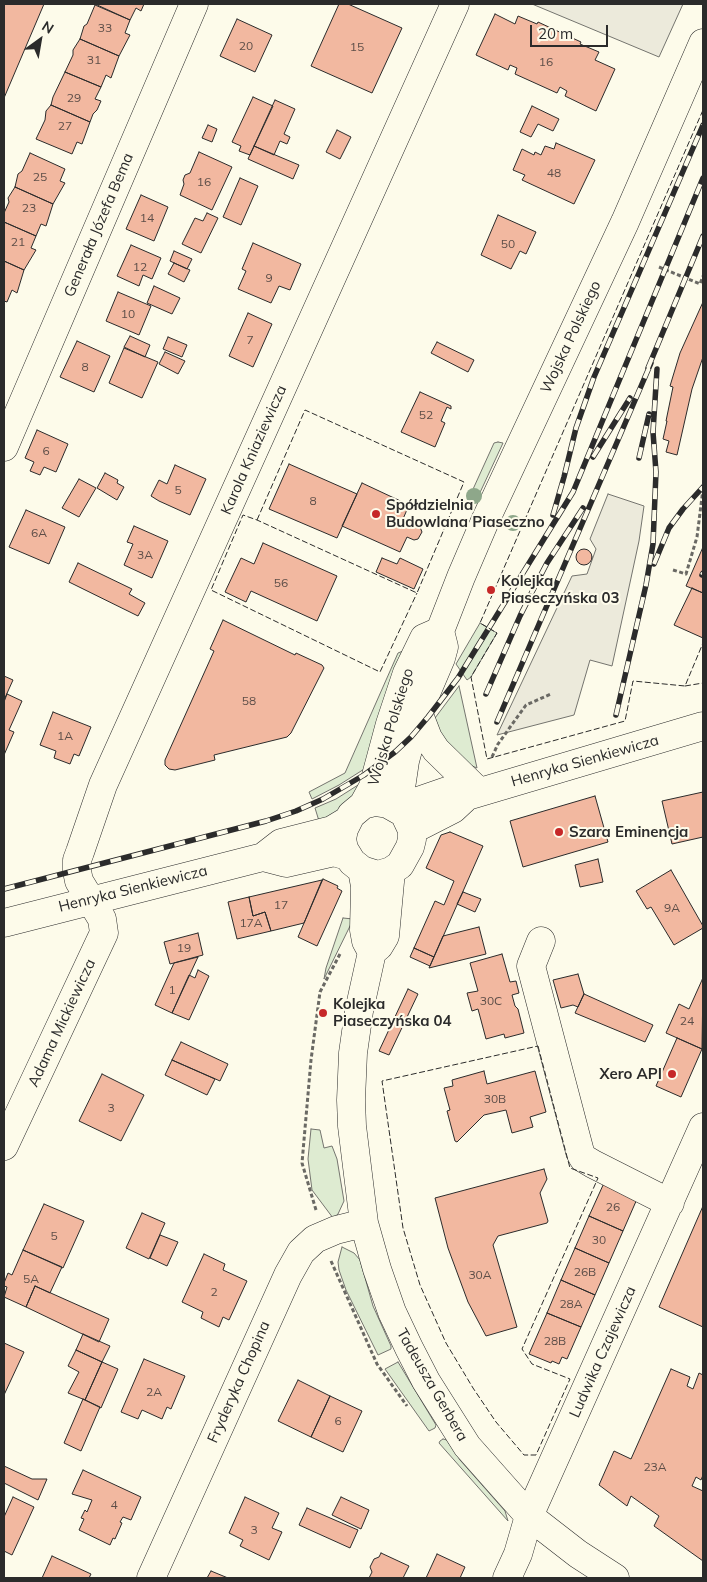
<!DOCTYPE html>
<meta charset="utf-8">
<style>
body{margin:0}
#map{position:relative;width:707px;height:1582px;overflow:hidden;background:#fdfbea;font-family:Mulish,sans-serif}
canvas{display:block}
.frame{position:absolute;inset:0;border:5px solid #2b2b2b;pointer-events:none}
.north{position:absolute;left:15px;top:15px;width:50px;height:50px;-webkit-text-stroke:4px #fdfbea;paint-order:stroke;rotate:32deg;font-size:14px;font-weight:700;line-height:20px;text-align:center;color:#2b2b2b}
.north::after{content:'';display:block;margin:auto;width:18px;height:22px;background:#2b2b2b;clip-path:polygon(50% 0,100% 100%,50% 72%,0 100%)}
.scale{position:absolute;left:530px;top:25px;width:78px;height:22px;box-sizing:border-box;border:2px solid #2b2b2b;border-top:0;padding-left:6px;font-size:15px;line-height:18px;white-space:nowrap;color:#2b2b2b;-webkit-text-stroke:4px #fdfbea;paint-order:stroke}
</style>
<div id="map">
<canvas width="707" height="1582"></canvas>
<div class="frame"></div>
<div class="north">N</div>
<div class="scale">20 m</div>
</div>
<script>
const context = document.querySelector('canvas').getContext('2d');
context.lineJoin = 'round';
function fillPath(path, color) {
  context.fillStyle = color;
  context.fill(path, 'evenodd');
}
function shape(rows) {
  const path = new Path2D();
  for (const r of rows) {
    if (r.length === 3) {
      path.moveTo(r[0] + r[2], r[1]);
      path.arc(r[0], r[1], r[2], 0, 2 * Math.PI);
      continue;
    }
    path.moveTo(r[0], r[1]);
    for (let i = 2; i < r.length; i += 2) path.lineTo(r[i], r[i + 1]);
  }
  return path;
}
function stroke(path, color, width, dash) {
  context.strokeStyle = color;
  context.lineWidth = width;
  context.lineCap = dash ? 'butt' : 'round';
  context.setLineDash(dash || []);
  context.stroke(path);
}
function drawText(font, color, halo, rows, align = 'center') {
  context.font = font + ' Mulish,sans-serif';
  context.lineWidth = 4;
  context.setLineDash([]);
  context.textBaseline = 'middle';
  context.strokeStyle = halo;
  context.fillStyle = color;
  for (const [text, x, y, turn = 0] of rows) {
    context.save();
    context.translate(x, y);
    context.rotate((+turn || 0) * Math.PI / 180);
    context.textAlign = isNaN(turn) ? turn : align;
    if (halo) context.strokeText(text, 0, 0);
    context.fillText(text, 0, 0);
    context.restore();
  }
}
const green = shape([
 [498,442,503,443,477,499,474,502,469,498,494,443,498,442],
 [480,623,497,633,471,677,467,680,456,664,480,623],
 [403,651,369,766,339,785,312,799,309,792,345,773,398,653,403,651],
 [459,686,477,768,465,763,440,733,435,718,459,686],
 [366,780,361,790,335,815,319,821,315,808,336,799,366,780],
 [343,918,353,919,352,922,324,979,326,968,343,918],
 [311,1129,320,1130,324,1148,332,1146,337,1159,344,1201,338,1214,333,1218,312,1190,308,1159,311,1129],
 [342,1247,354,1253,360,1260,373,1306,391,1346,391,1349,378,1355,346,1290,339,1270,338,1262,342,1247],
 [398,1362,436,1425,435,1428,429,1431,385,1369,398,1362],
 [443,1439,447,1440,460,1460,505,1511,508,1521,439,1443,440,1441,443,1439]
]);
const parking = shape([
 [532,4,683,4,659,57,532,4],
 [608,494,644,506,639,541,612,666,590,660,574,715,497,735,572,576,587,574,596,549,590,539,608,494]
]);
const building = shape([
 [4,4,44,4,4,98,4,4],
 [95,4,144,4,141,11,136,8,130,20,95,4],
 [339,4,348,4,402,28,372,93,311,66,339,4],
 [95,5,130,20,125,33,130,35,119,56,80,39,84,26,87,24,95,5],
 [495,14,515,24,518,16,537,24,538,22,581,42,580,44,599,52,595,60,615,69,596,111,565,96,567,91,560,87,557,93,515,74,517,68,510,65,508,70,476,55,495,14],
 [237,19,272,35,255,72,220,56,237,19],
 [80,39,119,56,111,78,106,75,101,87,65,72,73,55,73,50,80,39],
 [65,72,101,87,95,99,101,101,97,110,93,114,90,122,51,105,53,97,65,72],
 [253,97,273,106,250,155,239,151,241,146,232,142,253,97],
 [275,100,295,109,284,134,290,137,287,144,280,141,274,155,254,146,275,100],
 [51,105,90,122,82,144,77,142,72,154,36,139,45,120,46,111,51,105],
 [532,106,559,119,553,131,538,124,531,137,520,132,532,106],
 [208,125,217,129,212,142,202,138,208,125],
 [337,130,351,137,340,159,326,152,337,130],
 [556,143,595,160,574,204,522,180,525,175,513,170,522,149,534,155,535,152,541,155,545,146,554,149,556,143],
 [254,146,299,165,293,179,248,159,254,146],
 [199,152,232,167,212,210,180,195,184,184,183,180,185,175,190,173,199,152],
 [30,153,65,169,60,181,65,183,53,204,15,187,18,174,22,171,30,153],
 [240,178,258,186,241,225,223,217,240,178],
 [15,187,53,204,46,226,41,224,36,236,4,222,4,213,9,202,8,198,15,187],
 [141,195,168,207,154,241,126,229,141,195],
 [207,213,218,218,201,253,182,244,195,218,203,221,207,213],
 [498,215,536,232,526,254,520,251,511,269,481,255,498,215],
 [4,222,36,236,31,248,36,250,24,270,4,261,4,222],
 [253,243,301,264,290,290,279,286,271,303,238,289,246,271,242,269,253,243],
 [131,245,161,258,152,279,143,275,139,286,117,276,131,245],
 [174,251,192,259,187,269,170,261,174,251],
 [4,261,24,270,17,293,12,290,7,302,4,301,4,261],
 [174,263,190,270,184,282,168,274,174,263],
 [154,286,180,298,172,314,147,303,154,286],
 [118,292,151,306,139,335,106,321,118,292],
 [703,302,703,357,692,389,677,455,666,452,669,441,663,439,667,421,666,421,673,387,670,386,680,353,703,302],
 [248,313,272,324,253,367,229,356,248,313],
 [130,336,150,345,145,357,124,347,130,336],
 [168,337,187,345,182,357,163,349,168,337],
 [77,341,110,356,94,392,60,377,77,341],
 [437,342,474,360,468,372,431,353,437,342],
 [124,348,158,362,142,398,109,383,124,348],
 [165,352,185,361,178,374,159,364,165,352],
 [420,392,451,406,451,409,447,407,441,421,445,423,435,447,401,432,420,392],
 [37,430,68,444,56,472,44,467,40,475,30,471,34,462,25,458,37,430],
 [289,464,357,494,337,538,269,509,289,464],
 [175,465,206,479,190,515,159,501,151,496,159,480,167,484,175,465],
 [105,473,118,480,117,483,124,487,117,500,97,488,105,473],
 [79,479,96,488,79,517,62,508,79,479],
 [362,483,409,505,403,519,420,527,422,532,418,539,414,540,407,537,400,552,342,526,362,483],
 [26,510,65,527,49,564,9,547,26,510],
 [134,526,168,541,152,578,124,565,133,544,127,542,134,526],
 [263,543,337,576,317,621,251,591,246,602,225,592,241,558,254,564,263,543],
 [703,547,703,593,686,586,703,547],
 [584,557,8],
 [382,558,397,564,400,558,423,569,414,589,376,572,382,558],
 [78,563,132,589,129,594,145,603,138,616,69,582,78,563],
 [692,588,703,593,703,638,674,625,692,588],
 [223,620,295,655,296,653,322,665,324,668,291,733,287,737,214,755,215,760,175,770,169,769,165,765,165,760,214,651,210,649,223,620],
 [4,676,13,680,4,700,4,676],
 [7,694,22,701,9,730,14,732,4,755,4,702,7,694],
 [53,712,91,727,79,756,74,754,70,764,54,758,56,751,40,745,53,712],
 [703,792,703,837,672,844,662,801,703,792],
 [595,796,608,842,523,867,510,821,595,796],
 [450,832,483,846,434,957,414,948,435,901,444,905,454,881,426,868,441,835,450,832],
 [598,859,603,882,580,887,575,865,598,859],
 [671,870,703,926,703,928,674,945,651,907,647,909,636,891,671,870],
 [323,879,338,886,337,888,342,891,317,946,298,937,323,879],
 [322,880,304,923,271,931,265,912,253,916,249,897,322,880],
 [463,892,481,899,475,912,457,904,463,892],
 [249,897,253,916,265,912,271,931,237,939,228,902,249,897],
 [479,927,486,954,429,968,443,936,479,927],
 [198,933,203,955,170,964,164,942,198,933],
 [414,948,434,957,430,966,410,957,414,948],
 [502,954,510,982,516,981,519,993,512,995,515,1006,518,1009,524,1033,505,1038,504,1034,486,1039,478,1009,472,1011,467,993,478,991,470,963,502,954],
 [198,957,172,1013,155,1005,174,963,198,957],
 [198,970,209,976,189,1020,172,1013,189,975,195,978,198,970],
 [578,974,584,994,578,1007,573,1005,561,1008,553,980,578,974],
 [702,980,703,981,702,1049,666,1033,679,1004,689,1009,702,980],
 [408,989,418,994,389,1055,379,1051,408,989],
 [584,994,653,1025,645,1042,575,1013,584,994],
 [677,1038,702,1049,681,1097,656,1086,677,1038],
 [181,1042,228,1064,220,1081,172,1060,181,1042],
 [172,1060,215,1079,207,1095,165,1075,172,1060],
 [484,1071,487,1084,535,1071,546,1112,530,1117,533,1127,512,1133,506,1110,484,1115,457,1142,455,1141,447,1111,450,1110,444,1088,453,1086,452,1080,484,1071],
 [102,1074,144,1095,121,1141,79,1121,102,1074],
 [544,1169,547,1179,540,1193,548,1221,547,1223,498,1236,493,1245,517,1327,486,1336,468,1302,448,1248,435,1198,544,1169],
 [604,1183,637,1199,623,1231,589,1216,604,1183],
 [44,1204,84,1221,63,1268,23,1250,44,1204],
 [703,1206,703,1327,659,1307,703,1206],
 [142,1213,165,1223,149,1259,126,1248,142,1213],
 [589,1216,623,1231,609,1263,575,1248,589,1216],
 [160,1235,178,1242,167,1266,150,1258,160,1235],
 [575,1248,609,1263,595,1295,561,1280,575,1248],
 [23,1250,62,1267,50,1293,35,1286,26,1307,4,1297,7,1287,4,1286,4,1283,8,1273,12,1275,23,1250],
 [204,1254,225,1264,223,1270,247,1281,229,1320,223,1317,219,1327,201,1318,203,1312,182,1302,204,1254],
 [561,1280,595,1295,581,1327,547,1313,561,1280],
 [35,1286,109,1319,99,1342,26,1307,35,1286],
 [547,1313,581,1327,567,1359,562,1357,559,1364,552,1361,551,1363,529,1354,547,1313],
 [83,1334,110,1346,102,1362,76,1350,83,1334],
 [4,1343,24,1352,4,1395,4,1343],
 [76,1350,102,1362,85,1400,68,1393,79,1372,68,1366,76,1350],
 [144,1359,185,1376,171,1409,167,1407,162,1419,142,1410,138,1419,121,1412,144,1359],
 [102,1362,118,1369,101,1408,85,1400,102,1362],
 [671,1369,690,1377,687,1386,693,1389,699,1373,703,1375,703,1475,701,1480,696,1477,692,1486,703,1491,703,1561,654,1526,659,1516,631,1496,627,1506,599,1485,614,1451,631,1459,671,1369],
 [298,1380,330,1396,311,1437,278,1421,298,1380],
 [330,1396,362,1411,343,1452,311,1437,330,1396],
 [83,1399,100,1407,81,1451,64,1443,83,1399],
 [4,1466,32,1479,47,1479,38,1500,4,1483,4,1466],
 [83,1470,141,1497,131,1520,123,1517,120,1522,122,1523,115,1539,113,1538,110,1545,79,1530,84,1519,81,1518,85,1510,87,1512,92,1500,72,1494,83,1470],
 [13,1497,34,1507,12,1555,4,1551,4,1517,13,1497],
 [245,1497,279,1513,272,1528,282,1532,269,1560,240,1546,243,1540,229,1533,245,1497],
 [341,1497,369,1510,361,1529,332,1515,341,1497],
 [307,1508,358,1530,350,1548,299,1525,307,1508],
 [381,1553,409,1566,403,1578,369,1578,372,1572,370,1567,374,1559,379,1557,381,1553],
 [437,1554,465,1567,460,1578,426,1578,437,1554],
 [52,1556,91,1574,89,1578,42,1578,52,1556],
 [211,1571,228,1578,207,1578,211,1571]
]);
const path = shape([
 [659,267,700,284,703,276],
 [673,570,686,574,697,537,703,489],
 [492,757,498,744,526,705,551,694],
 [316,1210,302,1163,311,1060,320,992,341,952],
 [331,1261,377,1364,407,1406]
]);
const minor = shape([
 [4,447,194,4],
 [418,712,428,738,436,750,479,792],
 [375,802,388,804,404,813,412,830,412,839,410,847,400,865,391,871,378,875,362,870,352,862,344,849,342,839,344,829,351,815,363,805,375,802],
 [363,805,373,787,390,724,407,673,424,638,440,631],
 [398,808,405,761,418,712,441,658,444,647,440,631,461,577,485,521,625,222,703,43],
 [398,808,450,790,467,796],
 [412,830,453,809,467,796,703,726],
 [263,857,286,863,334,852,347,856],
 [362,870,365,886,364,930,366,941,372,952],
 [391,871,385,936,379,946,372,952,359,1011,353,1053,351,1100,352,1126,364,1223,377,1269,392,1312,409,1348,426,1381,467,1446,529,1516,578,1554,615,1578],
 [4,923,263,857,281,843,332,830,347,821],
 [541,941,531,966,580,1152,583,1158,593,1164,670,1203],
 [4,1146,104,933,102,919,79,881,77,871,77,860,80,852,103,785,455,4],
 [151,1578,288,1275,301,1252,315,1239,336,1230,364,1223],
 [507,1578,518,1554,529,1516,703,1127]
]);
const rail = shape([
 [648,368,703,236],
 [593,457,630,398],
 [639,458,649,414],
 [553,515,564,477,576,428,594,377,703,125],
 [654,564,669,528,683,509,703,487],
 [702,575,703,573],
 [486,694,520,616,533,590,547,563,583,508],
 [616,715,646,585,653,544,656,472,653,432,657,369],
 [497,722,651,363],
 [4,889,266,821,296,811,323,799,364,775,395,752,411,737,428,717,458,678,573,492,703,178]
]);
const fence = shape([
 [703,110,480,623,497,633,471,677,487,759,625,721,633,681,685,686,703,643],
 [257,520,305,410,464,482,417,593,257,520,243,515,211,590,380,672,417,593],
 [685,686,703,683],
 [538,1046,570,1168,598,1178,522,1349,532,1364,570,1379,536,1455,524,1455,496,1422,473,1388,446,1343,420,1285,403,1228,382,1081,538,1046]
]);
const trees = [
 [474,496],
 [513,523]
];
const markers = [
 [376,514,5,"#c62828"],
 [491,590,5,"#c62828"],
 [559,832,5,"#c62828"],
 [323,1013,5,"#c62828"],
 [672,1074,5,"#c62828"]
];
const numberNames = [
 ["33",105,28],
 ["20",246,46],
 ["15",357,47],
 ["31",94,60],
 ["16",546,62],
 ["29",74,98],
 ["27",65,126],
 ["48",554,173],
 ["25",40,177],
 ["16",204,182],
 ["23",29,208],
 ["14",147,218],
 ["21",18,242],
 ["50",508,244],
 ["12",140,267],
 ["9",269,278],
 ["10",128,314],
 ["7",250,340],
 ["8",85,367],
 ["52",426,415],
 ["6",46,451],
 ["5",178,490],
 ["8",313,501],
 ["6A",39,533],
 ["3A",145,555],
 ["56",281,583],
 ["58",249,701],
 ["1A",65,736],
 ["17",281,905],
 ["9A",672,908],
 ["17A",251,923],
 ["19",184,948],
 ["1",172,990],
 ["30C",491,1001],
 ["24",687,1021],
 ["30B",495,1099],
 ["3",111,1108],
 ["26",613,1207],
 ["5",54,1236],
 ["30",599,1240],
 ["26B",585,1272],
 ["30A",480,1275],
 ["5A",31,1279],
 ["2",214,1292],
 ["28A",571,1304],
 ["28B",555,1341],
 ["2A",154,1392],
 ["6",338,1421],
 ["23A",655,1467],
 ["4",114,1505],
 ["3",254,1530]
];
const streetNames = [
 ["Generała Józefa Bema",99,225,-67],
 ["Wojska Polskiego",571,337,-65],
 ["Karola Kniaziewicza",254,450,-66],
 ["Wojska Polskiego",391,727,-73],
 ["Henryka Sienkiewicza",585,761,-16],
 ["Henryka Sienkiewicza",133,889,-14],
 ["Adama Mickiewicza",62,1023,-65],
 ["Ludwika Czajewicza",603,1352,-66],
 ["Fryderyka Chopina",239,1382,-66],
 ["Tadeusza Gerbera",432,1385,60]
];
const poiNames = [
 ["Spółdzielnia",386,505],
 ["Budowlana Piaseczno",386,522],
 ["Kolejka",501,581],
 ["Piaseczyńska 03",501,598],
 ["Szara Eminencja",569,832],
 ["Kolejka",333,1004],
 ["Piaseczyńska 04",333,1021],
 ["Xero API",662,1074,"right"]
];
fillPath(green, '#deebd1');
stroke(green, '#74746e', 1);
fillPath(parking, '#eceadb');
stroke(parking, '#74746e', 1);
fillPath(building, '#f2b8a0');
stroke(building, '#2b2b2b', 1);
stroke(minor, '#2b2b2b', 29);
stroke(path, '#6a6964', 3, [4, 2.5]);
stroke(minor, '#fdfbea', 28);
stroke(rail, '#2b2b2b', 5.5);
stroke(rail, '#fdfbea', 4, [11]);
stroke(fence, '#2b2b2b', 1, [6, 2.5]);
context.fillStyle = '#8ea78a';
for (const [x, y] of trees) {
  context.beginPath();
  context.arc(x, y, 8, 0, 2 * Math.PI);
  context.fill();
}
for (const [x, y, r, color] of markers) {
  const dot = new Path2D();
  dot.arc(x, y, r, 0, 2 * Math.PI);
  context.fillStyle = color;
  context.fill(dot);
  stroke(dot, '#fdfbea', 2);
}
drawText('12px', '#5d4e48', null, numberNames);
drawText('15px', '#2b2b2b', '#fdfbea', streetNames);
drawText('bold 15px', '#2b2b2b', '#fdfbea', poiNames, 'left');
</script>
